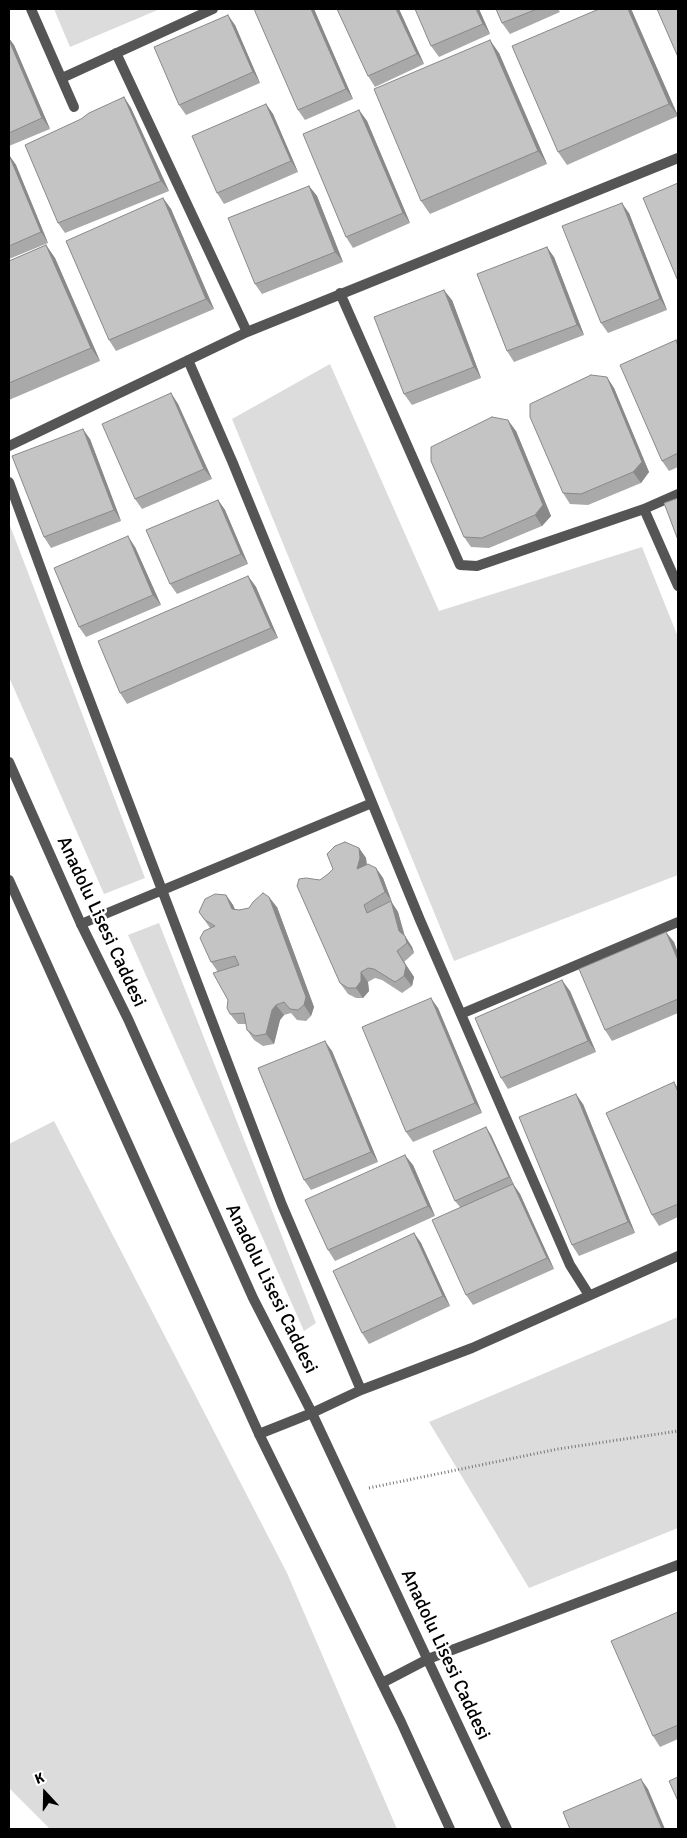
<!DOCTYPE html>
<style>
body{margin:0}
#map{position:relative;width:687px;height:1838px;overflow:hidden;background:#fff;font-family:Signika,sans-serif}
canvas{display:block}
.frame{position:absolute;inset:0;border:10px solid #000;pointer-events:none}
.north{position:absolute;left:20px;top:1768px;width:50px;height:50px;-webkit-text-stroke:4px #fff;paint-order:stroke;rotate:339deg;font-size:14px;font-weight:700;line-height:20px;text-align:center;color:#000}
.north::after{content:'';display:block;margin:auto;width:18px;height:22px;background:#000;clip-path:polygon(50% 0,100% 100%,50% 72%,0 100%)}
</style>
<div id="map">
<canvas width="687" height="1838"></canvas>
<div class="frame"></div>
<div class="north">K</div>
</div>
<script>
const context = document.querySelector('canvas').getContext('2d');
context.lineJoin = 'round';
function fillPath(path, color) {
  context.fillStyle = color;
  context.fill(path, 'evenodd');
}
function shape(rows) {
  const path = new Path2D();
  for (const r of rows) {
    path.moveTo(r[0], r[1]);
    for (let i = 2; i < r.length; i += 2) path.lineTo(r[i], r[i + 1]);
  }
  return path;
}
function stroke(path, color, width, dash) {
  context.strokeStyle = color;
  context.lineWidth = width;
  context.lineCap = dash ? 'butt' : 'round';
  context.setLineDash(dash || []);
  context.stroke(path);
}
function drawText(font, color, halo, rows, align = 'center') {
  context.font = font + ' Signika,sans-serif';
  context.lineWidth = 5;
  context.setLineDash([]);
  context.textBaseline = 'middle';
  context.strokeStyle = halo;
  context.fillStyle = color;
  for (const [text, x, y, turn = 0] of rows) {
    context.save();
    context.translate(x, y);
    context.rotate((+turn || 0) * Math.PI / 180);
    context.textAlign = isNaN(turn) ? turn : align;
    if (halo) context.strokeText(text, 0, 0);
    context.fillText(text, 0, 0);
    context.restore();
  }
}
const green = shape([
 [54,9,160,9,70,47],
 [330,364,439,611,642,547,678,637,678,875,454,961,232,419],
 [9,523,145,878,104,894,9,677],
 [159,923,316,1323,304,1331,128,935],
 [54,1121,287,1573,397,1829,50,1829,9,1788,9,1144],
 [678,1317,678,1528,529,1588,429,1422]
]);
const path = shape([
 [369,1488,558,1449,678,1431]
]);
const minor = shape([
 [31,9,74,107],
 [116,53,247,332],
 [62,78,213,9],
 [340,293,460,565,477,566,644,509,678,494],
 [188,360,232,461,420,920,570,1265,589,1295],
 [9,446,247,332,678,158],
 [9,482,77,667,282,1205,361,1390],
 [644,509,678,586],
 [81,924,372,803],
 [461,1014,678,922],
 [259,1434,312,1413,361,1390,472,1348,678,1256],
 [382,1683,428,1659,678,1565]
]);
const tertiary = shape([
 [9,762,81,924,128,1019,253,1298,312,1413,507,1829],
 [9,880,259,1434,401,1722,450,1829]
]);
const wall = shape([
 [314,9,353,99,305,120,298,110],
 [399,9,424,64,375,87,368,76],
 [479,9,490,34,439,57,431,46],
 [496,9,558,9,560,12,510,34,502,23],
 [632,11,678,116,567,165,558,152],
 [235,25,260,83,186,115,179,105],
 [9,40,14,45,50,129,9,146],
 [499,53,547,164,430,214,421,201],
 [124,97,131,108,169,191,65,233,58,223,81,119],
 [266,104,273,114,298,172,224,204,217,193],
 [359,110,367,121,410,223,353,248,346,237],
 [9,155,16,165,48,243,9,259],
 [309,186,317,196,343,262,262,294,255,284],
 [163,198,171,209,214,309,116,351,109,340],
 [629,213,667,310,608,333,601,323],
 [46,245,55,258,100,361,9,400,9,261],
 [554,257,584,335,514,362,507,351],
 [452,300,481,378,412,405,404,394],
 [678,344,678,467,669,471,662,461],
 [614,388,649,472,641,483,588,505,570,504,563,493],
 [171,393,178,404,212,479,142,509,135,499],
 [516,431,551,516,542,526,489,548,471,547,464,537],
 [90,439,121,521,51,548,44,537],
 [218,500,225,510,248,564,177,594,170,584],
 [135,547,161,605,86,637,79,627],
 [248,576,256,587,278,638,127,704,120,693],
 [359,848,366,858,367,865,376,868,383,878,392,903,398,912,405,936,412,947,414,953,404,962,414,977,412,986,402,993,382,980,375,978,368,982,369,991,363,998,356,998,348,994,340,983,320,880,328,874],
 [226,895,233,905,235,909,239,910,277,907,314,1007,311,1016,306,1021,297,1020,291,1013,284,1015,280,1020,274,1044,263,1046,254,1040,247,1030,246,1024,238,1024,230,1014,228,1000,218,972,211,962,210,928,199,912],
 [674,942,678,953,678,1013,612,1041,605,1030],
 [570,991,596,1052,508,1089,501,1078],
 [438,1008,482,1113,413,1142,406,1132],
 [332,1051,378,1162,311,1190,304,1180],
 [674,1082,678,1088,678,1217,659,1226,652,1215],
 [583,1104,635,1233,579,1256,572,1245],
 [486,1127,491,1135,514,1185,520,1194,554,1269,473,1305,466,1295,460,1207,455,1201],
 [413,1165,435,1216,335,1261,328,1250],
 [414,1233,421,1243,450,1306,369,1344,362,1333],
 [678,1612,678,1739,660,1747,653,1736]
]);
const shadedWall = shape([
 [311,9,314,9,353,99,346,89],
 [396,9,399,9,424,64,417,54],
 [476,9,479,9,490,34,483,24],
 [628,9,631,9,632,11,678,116,669,104],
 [228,15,235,25,260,83,253,72],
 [9,38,14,45,50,129,42,118,9,40],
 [490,40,499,53,547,164,538,151],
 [124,97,131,108,169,191,161,181],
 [266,104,273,114,298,172,291,161],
 [359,110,367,121,410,223,403,213],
 [9,155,16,165,48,243,41,232],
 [309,186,317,196,343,262,335,252],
 [163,198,171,209,214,309,206,299],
 [622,203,629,213,667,310,660,299],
 [46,245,55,258,100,361,91,348],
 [547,247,554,257,584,335,577,325],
 [444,290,452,300,481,378,474,367],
 [607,377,614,388,649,472,641,483,633,472],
 [171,393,178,404,212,479,204,469],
 [508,420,516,431,551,516,542,526,535,515],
 [83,429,90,439,121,521,114,510],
 [218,500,225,510,248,564,241,554],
 [128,536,135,547,161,605,153,595],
 [248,576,256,587,278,638,271,628],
 [359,848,366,858,367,868,357,869],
 [376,868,383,878,392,902,385,892],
 [226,895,233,905,239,920,232,909],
 [269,897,277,907,314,1007,311,1016,304,1005],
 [391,901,398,912,406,942,399,931],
 [666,932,674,942,678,953,678,960],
 [405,936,412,947,414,953,407,943],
 [397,951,414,977,412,986,404,976],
 [361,972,368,982,369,991,363,998,356,988],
 [562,980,570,991,596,1052,588,1041],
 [431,998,438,1008,482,1113,475,1103],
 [276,1005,284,1015,280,1020,274,1044,266,1034,272,1010],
 [325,1041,332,1051,378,1162,371,1152],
 [576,1094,583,1104,635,1233,628,1222],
 [486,1127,491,1135,514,1185,509,1177],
 [405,1155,413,1165,435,1216,428,1206],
 [513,1184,520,1194,554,1269,547,1258],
 [414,1233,421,1243,450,1306,443,1296],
 [641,1779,648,1789,665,1829,662,1829]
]);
const building = shape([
 [254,9,311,9,346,89,298,110,254,9],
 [337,9,396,9,417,54,368,76,337,9],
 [415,9,476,9,483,24,431,46,415,9],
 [496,9,537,9,502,23,496,9],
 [599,9,628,9,669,104,558,152,512,46,599,9],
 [657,9,678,9,678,57,657,9],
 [228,15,253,72,179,105,154,47,228,15],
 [9,40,42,118,9,133,9,40],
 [490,40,538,151,421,201,374,89,490,40],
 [124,97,161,181,58,223,25,145,81,119,89,113,124,97],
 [266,104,291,161,217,193,192,136,266,104],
 [359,110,403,213,346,237,303,134,359,110],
 [9,155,41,232,9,246,9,155],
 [678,183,678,281,643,198,678,183],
 [309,186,335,252,255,284,228,218,309,186],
 [163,198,206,299,109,340,66,241,163,198],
 [622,203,660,299,601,323,562,226,622,203],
 [46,245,91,348,9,383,9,261,46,245],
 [547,247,577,325,507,351,477,274,547,247],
 [444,290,474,367,404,394,374,317,444,290],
 [676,340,678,346,678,453,662,461,620,365,676,340],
 [591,375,607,377,642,462,633,472,581,494,563,493,530,417,530,404,591,375],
 [171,393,204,469,135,499,102,424,171,393],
 [492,417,508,420,543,505,535,515,482,538,464,537,431,461,431,447,492,417],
 [83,429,114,510,44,537,12,456,83,429],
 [678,498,678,540,664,503,678,498],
 [218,500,241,554,170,584,146,530,218,500],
 [128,536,153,595,79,627,54,568,128,536],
 [248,576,271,628,120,693,98,641,248,576],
 [345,842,359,848,360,858,357,869,368,864,376,868,385,892,364,905,367,913,391,901,399,931,405,936,407,943,397,951,406,966,404,976,395,982,374,969,368,968,361,972,361,981,356,988,348,988,340,983,297,886,299,879,306,878,320,880,328,874,333,869,327,854,335,846,345,842],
 [263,893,269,897,306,997,304,1005,298,1010,290,1009,284,1002,276,1005,272,1010,266,1034,255,1036,247,1030,244,1013,230,1014,227,1008,228,1000,213,973,239,965,235,956,211,962,200,938,204,931,215,926,205,920,199,912,205,899,215,894,226,895,232,909,239,910,249,908,253,902,263,893],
 [666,932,678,960,678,999,605,1030,579,969,666,932],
 [562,980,588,1041,501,1078,475,1018,562,980],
 [431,998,475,1103,406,1132,362,1027,431,998],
 [325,1041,371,1152,304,1180,258,1068,325,1041],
 [674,1082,678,1092,678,1204,652,1215,606,1113,674,1082],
 [576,1094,628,1222,572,1245,519,1117,576,1094],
 [486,1127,509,1177,455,1201,433,1151,486,1127],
 [405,1155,428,1206,328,1250,305,1200,405,1155],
 [513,1184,547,1258,466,1295,432,1220,513,1184],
 [414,1233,443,1296,362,1333,333,1271,414,1233],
 [678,1612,678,1725,653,1736,611,1641,678,1612],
 [678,1777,678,1801,669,1781,678,1777],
 [641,1779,662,1829,570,1829,563,1812,641,1779]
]);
const streetNames = [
 ["Anadolu Lisesi Caddesi",101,922,65],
 ["Anadolu Lisesi Caddesi",271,1289,64],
 ["Anadolu Lisesi Caddesi",445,1655,65]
];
fillPath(green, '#dcdcdc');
stroke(path, '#777', 3, [1, 2.5]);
stroke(minor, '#555', 10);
stroke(tertiary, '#555', 10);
fillPath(wall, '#a9a9a9');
fillPath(shadedWall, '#898989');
fillPath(building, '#c4c4c4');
stroke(building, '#898989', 1);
drawText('19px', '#000', '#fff', streetNames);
</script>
